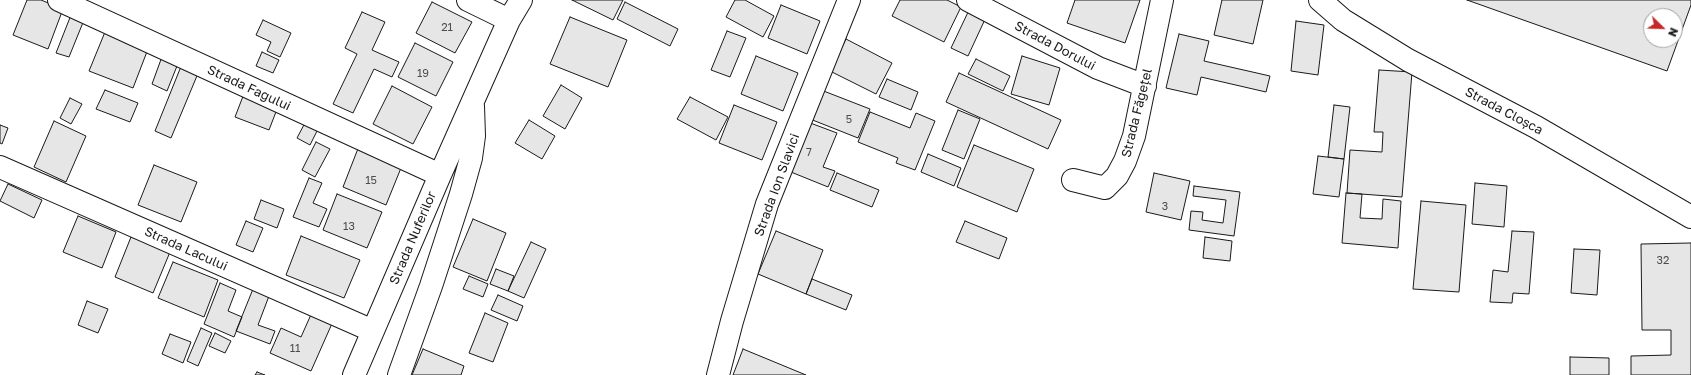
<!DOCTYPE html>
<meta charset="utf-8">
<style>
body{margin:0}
#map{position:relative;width:1691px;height:375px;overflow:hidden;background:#fff;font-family:"Golos Text",sans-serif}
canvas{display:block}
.north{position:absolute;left:1643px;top:8px;width:40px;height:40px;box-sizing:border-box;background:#fff;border:1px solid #a3a3a3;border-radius:50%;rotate:113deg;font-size:11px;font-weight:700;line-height:16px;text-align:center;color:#1a1a1a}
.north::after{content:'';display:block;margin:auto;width:14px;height:18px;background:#c62828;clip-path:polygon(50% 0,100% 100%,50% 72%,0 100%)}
</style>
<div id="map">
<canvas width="1691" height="375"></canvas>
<div class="north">N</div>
</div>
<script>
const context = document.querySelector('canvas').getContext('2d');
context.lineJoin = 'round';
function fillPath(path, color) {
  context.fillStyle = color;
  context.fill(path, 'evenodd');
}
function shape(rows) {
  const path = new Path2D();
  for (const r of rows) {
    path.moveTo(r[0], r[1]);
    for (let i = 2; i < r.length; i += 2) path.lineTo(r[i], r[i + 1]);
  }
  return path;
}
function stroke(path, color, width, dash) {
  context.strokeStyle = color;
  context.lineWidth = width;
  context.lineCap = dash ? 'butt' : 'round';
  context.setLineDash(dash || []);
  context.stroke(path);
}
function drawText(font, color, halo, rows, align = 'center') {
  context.font = font + ' "Golos Text",sans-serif';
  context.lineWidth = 3;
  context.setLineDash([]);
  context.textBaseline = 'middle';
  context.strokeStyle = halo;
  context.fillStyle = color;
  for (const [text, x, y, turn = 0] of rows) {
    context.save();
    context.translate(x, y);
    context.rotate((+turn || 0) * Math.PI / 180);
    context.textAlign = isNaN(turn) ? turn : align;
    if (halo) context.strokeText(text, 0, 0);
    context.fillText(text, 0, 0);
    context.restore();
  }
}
const building = shape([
 [27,0,41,0,63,9,48,49,13,35,27,0],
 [572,0,623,0,613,20,572,0],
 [735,0,745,0,774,16,763,37,726,17,735,0],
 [900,0,947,0,961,7,944,42,892,16,900,0],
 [1075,0,1140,0,1125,43,1067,23,1075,0],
 [1222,0,1263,0,1253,44,1214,35,1222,0],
 [1467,0,1691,0,1691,5,1667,71,1467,0],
 [1651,16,1675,16,1675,40,1651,40,1651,16],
 [432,2,472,22,455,53,416,33,432,2],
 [625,2,678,29,670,46,617,19,625,2],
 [781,5,820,21,807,54,768,38,781,5],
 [970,8,987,15,968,56,951,48,970,8],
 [362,12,385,22,372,50,399,62,392,77,374,69,353,113,333,104,357,54,345,48,362,12],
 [71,15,84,20,69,57,56,53,71,15],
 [570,17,627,40,608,87,550,64,570,17],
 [263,20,291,33,280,57,267,51,271,42,256,35,263,20],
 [1296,21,1324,25,1318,75,1291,71,1296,21],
 [727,31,746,38,730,77,711,70,727,31],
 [105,32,148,49,133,88,89,71,105,32],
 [1179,34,1209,41,1204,61,1270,76,1266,92,1201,77,1197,95,1166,88,1179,34],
 [846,39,892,63,876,94,830,71,846,39],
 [415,43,453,62,436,96,398,77,415,43],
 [262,52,279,60,273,73,256,66,262,52],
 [163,54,179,61,167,91,152,84,163,54],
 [756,56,798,73,783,111,741,94,756,56],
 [1022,56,1060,68,1049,105,1011,94,1022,56],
 [976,59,1010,76,1003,91,968,74,976,59],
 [182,64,199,71,171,138,155,131,182,64],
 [1379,70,1412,72,1402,197,1347,193,1350,150,1382,152,1383,132,1374,132,1379,70],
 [959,73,1061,120,1048,149,946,102,959,73],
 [887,79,918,92,911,110,879,97,887,79],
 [561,85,582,98,565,129,543,116,561,85],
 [392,86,432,107,413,144,373,124,392,86],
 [105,90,138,103,130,122,96,109,105,90],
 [821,90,870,109,858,138,810,119,821,90],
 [245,91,279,104,269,130,235,117,245,91],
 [690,97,728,117,716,140,677,119,690,97],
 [70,98,82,104,71,124,60,118,70,98],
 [734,105,777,122,762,160,719,143,734,105],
 [1334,105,1350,107,1344,159,1328,157,1334,105],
 [958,110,980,119,964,159,942,150,958,110],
 [870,112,910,128,916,113,935,121,915,170,896,163,898,158,858,142,870,112],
 [529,120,555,136,542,159,515,143,529,120],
 [54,121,86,136,66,182,34,167,54,121],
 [306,121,319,127,310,145,297,138,306,121],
 [805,121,837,133,823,167,835,171,828,187,786,170,805,121],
 [0,125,8,128,2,144,0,143,0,125],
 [316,142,330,149,315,177,302,170,316,142],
 [974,145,1034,169,1017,212,957,187,974,145],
 [359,146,403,163,386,205,343,187,359,146],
 [928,154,961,168,954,186,921,172,928,154],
 [1318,156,1344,159,1339,197,1313,194,1318,156],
 [154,165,197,182,181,222,138,205,154,165],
 [837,173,879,190,872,207,830,190,837,173],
 [1154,173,1190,181,1181,220,1146,212,1154,173],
 [309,178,322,183,313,203,327,209,319,227,293,217,309,178],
 [1475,183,1507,186,1504,227,1472,224,1475,183],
 [8,184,42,200,34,218,0,201,8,184],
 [1194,186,1240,192,1234,236,1189,230,1191,211,1203,212,1202,220,1223,223,1226,200,1193,196,1194,186],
 [1346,193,1362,194,1360,218,1382,219,1383,199,1401,201,1398,248,1342,243,1346,193],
 [337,194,382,212,367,248,323,230,337,194],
 [261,200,284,209,277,228,254,219,261,200],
 [1421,201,1466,205,1459,292,1413,289,1421,201],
 [78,216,116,232,102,268,63,252,78,216],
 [473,219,506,233,487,281,453,267,473,219],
 [246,221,263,228,253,252,236,245,246,221],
 [965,221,1007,238,999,259,956,242,965,221],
 [776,231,823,250,806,294,758,274,776,231],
 [1512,231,1534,232,1529,294,1513,293,1512,303,1490,302,1493,270,1508,272,1512,231],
 [301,236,360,260,344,298,286,275,301,236],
 [131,237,170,252,153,293,115,277,131,237],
 [1205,237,1232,241,1230,261,1203,258,1205,237],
 [531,242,546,249,524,298,508,291,531,242],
 [1691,243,1691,375,1631,375,1631,356,1671,355,1671,330,1642,330,1641,244,1691,243],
 [1574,249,1600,250,1597,295,1571,293,1574,249],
 [173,262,218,280,204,317,158,298,173,262],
 [496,269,514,276,508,291,490,284,496,269],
 [469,276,488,284,483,297,463,289,469,276],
 [812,279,852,295,846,310,806,294,812,279],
 [220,283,236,290,228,311,242,317,234,337,204,324,220,283],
 [253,289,269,296,258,325,275,331,270,344,236,331,253,289],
 [498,295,523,306,517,321,491,310,498,295],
 [87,301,108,309,98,333,78,325,87,301],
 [313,310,334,319,311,371,270,353,281,328,301,337,313,310],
 [485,313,508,323,493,362,469,353,485,313],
 [201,328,212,333,198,366,187,361,201,328],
 [215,333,231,341,225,353,209,346,215,333],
 [170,334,191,342,183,363,162,354,170,334],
 [423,349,464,366,461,375,412,375,423,349],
 [743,349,806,375,733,375,743,349],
 [1570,357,1609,358,1609,375,1570,375,1570,357],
 [257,372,265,375,255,375,257,372]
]);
const minor = shape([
 [59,0,440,175],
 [468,0,509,20],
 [968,0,1098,68,1145,86],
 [1320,0,1343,20,1408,60,1536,127,1691,217],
 [0,167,373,331],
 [1073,180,1105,188,1117,176,1125,161,1134,136,1162,0],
 [354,375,440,175,509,20,521,0],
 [399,375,431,286,461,194,471,158,474,136,473,106],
 [718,375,732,321,767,204,849,0]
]);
const numberNames = [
 ["21",447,28],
 ["19",423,74],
 ["5",849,120],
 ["7",809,153],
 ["15",371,181],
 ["3",1165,207],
 ["13",349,227],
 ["32",1663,261],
 ["11",295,349]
];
const streetNames = [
 ["Strada Dorului",1055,46,28],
 ["Strada Fagului",249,88,25],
 ["Strada Cloșca",1504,111,28],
 ["Strada Făgețel",1137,113,-76],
 ["Strada Ion Slavici",777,185,-70],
 ["Strada Nuferilor",413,238,-67],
 ["Strada Lacului",186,249,24]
];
fillPath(building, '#e6e6e6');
stroke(building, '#1a1a1a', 1);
stroke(minor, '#1a1a1a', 24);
stroke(minor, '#fff', 22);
drawText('11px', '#4d4d4d', null, numberNames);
drawText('13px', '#1a1a1a', '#fff', streetNames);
</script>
